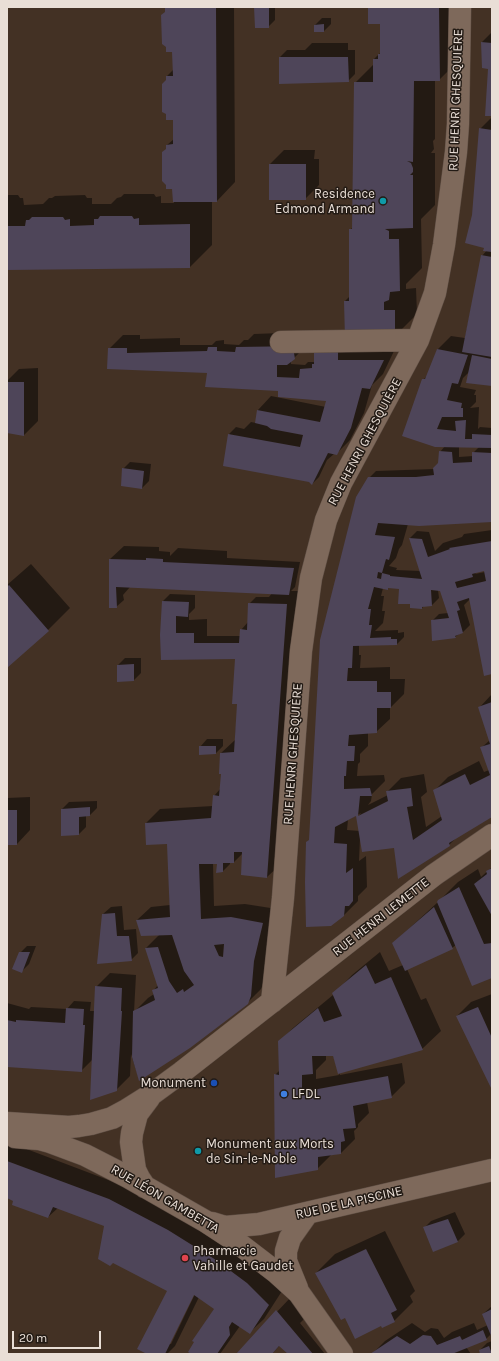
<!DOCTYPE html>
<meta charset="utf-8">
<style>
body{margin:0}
#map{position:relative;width:499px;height:1361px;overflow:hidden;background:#433124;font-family:Karla,sans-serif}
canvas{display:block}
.frame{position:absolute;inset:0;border:8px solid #e9ded6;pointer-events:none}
.scale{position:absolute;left:12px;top:1331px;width:89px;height:18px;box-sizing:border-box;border:2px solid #e9ded6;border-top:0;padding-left:5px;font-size:12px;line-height:14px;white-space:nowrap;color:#e9ded6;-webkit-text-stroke:3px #231b15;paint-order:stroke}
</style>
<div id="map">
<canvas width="499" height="1361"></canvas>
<div class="frame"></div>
<div class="scale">20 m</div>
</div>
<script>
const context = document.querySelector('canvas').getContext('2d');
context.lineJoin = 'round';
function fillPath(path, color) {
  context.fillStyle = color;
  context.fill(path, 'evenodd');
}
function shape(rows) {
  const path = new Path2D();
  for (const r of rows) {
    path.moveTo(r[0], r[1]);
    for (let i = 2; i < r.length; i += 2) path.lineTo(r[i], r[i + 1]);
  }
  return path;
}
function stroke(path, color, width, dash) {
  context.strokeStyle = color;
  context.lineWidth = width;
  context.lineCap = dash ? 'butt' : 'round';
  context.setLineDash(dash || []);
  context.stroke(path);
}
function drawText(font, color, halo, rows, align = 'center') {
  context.font = font + ' Karla,sans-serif';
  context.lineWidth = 3;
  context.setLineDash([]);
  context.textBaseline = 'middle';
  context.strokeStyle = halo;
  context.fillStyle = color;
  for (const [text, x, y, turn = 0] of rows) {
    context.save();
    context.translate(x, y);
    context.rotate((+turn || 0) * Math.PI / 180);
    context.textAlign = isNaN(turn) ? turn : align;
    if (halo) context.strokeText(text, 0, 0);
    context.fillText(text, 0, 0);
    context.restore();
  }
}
const shadow = shape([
 [167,7,234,7,235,182,217,201,212,201,212,245,190,267,7,269,7,195,18,195,20,198,23,198,24,205,43,204,49,198,52,198,55,196,85,195,87,198,92,198,92,204,111,204,117,198,121,197,124,194,154,194,156,197,161,196,161,203,174,203,173,188,167,149,167,145,174,139,174,119,167,80,167,76,173,70,173,51,166,11],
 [255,7,275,7,275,20,268,27],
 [369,7,453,7,453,66,439,80,435,80,435,139,433,141,434,149,431,153,435,153,435,205,421,219,422,268,406,284,406,289,416,288,417,314,395,336,375,347,375,352,394,351,383,374,372,385,364,413,350,440,336,454,334,454,327,460,319,477,312,484,310,481,229,434,236,427,244,429,251,422,256,423,258,410,271,396,326,407,328,400,280,391,109,349,123,335,140,335,140,339,180,338,180,345,212,345,216,341,224,340,224,344,239,345,244,340,248,340,254,334,308,332,301,351,291,361,291,364,305,365,308,362,315,362,346,332,345,301,350,296,350,230,353,227,355,83,374,64,374,59,381,52,381,23],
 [322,18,331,18,331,24,324,31,315,25],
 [492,32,492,115,489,68,483,67,482,42],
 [312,43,348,43,348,50,355,50,355,74,348,81,280,57,287,50,305,50],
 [492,117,492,385,470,371,463,378,460,387,476,390,474,395,476,395,476,402,470,408,479,407,478,429,480,427,492,428,492,521,408,524,402,545,399,549,396,558,389,566,397,568,396,570,421,571,410,538,417,531,429,532,435,551,443,543,462,537,464,534,492,530,492,673,470,599,464,605,470,625,463,632,459,634,455,637,432,621,439,614,448,613,441,590,438,590,439,598,432,605,424,606,422,608,411,603,400,588,383,588,381,596,384,596,382,611,385,611,383,623,375,631,398,630,398,633,404,632,404,637,397,644,359,645,359,655,361,655,360,668,390,667,390,679,405,679,404,694,390,708,390,719,376,732,368,733,368,746,360,754,360,762,358,764,357,776,384,775,385,781,372,794,371,801,368,805,388,795,387,792,401,778,424,774,427,792,421,797,426,827,442,816,434,791,448,777,479,761,484,772,489,770,481,748,490,740,479,708,492,694,492,816,457,837,449,845,394,847,360,838,359,861,366,856,367,887,358,896,358,901,344,915,310,840,369,478,376,471,434,469,439,463,440,452,445,446,435,446,423,380,428,375,437,350,451,336,465,338,482,256,487,250,485,248,473,216,480,129],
 [459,447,479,447,473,453,473,456,459,457],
 [484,570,485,572,475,574,478,571],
 [361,813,358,817,360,831,347,830,348,820],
 [284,150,315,150,314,159,319,159,319,185,305,199,270,164],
 [38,368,38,421,24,435,7,432,7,381,19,369],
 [130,462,151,464,149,481,142,488,123,469],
 [124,546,159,547,159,551,170,552,170,556,178,548,227,551,227,558,300,562,295,587,291,591,301,591,281,864,267,877,243,853,234,862,230,862,230,864,223,871,218,864,213,863,214,906,245,904,277,909,264,981,261,989,247,1003,139,1079,131,1054,130,1076,116,1090,93,1059,82,1070,7,1066,7,1003,29,1009,31,1007,67,1009,74,1001,91,1002,90,1011,95,1011,96,987,110,973,136,975,134,1012,148,998,154,994,153,991,158,985,146,948,160,934,137,920,151,907,170,905,168,843,146,823,160,809,213,806,214,796,221,788,221,753,235,740,238,703,237,658,162,659,163,601,170,594,195,595,195,608,189,614,189,620,207,619,207,636,240,636,241,630,248,622,249,604,256,597,269,597,272,593,130,587,123,595,124,600,116,607,110,559],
 [31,564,70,608,48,630,7,667,7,585],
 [125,658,141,658,141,673,134,680,118,665],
 [207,739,223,739,223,746,216,753,200,747],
 [30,797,30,830,17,844,7,844,7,798],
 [97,801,97,808,90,815,86,815,86,827,79,834,62,809,69,802],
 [492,867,492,976,456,945,452,948,407,969,421,1000,426,998,441,1031,422,1049,339,1073,340,1075,402,1063,405,1083,391,1097,367,1102,369,1113,358,1124,358,1127,354,1131,355,1139,341,1153,331,1155,317,1169,275,1075,280,1070,279,1042,293,1028,333,995,352,975,380,952,389,971,403,965,401,936,438,902,458,882,478,869,481,877],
 [326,1055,333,1055,339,1075,316,1079,316,1070,326,1060],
 [122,906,124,930,136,929,138,953,131,960,103,914,111,907],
 [27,946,36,946,29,964,22,971,20,953],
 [492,994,492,1088,457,1016,471,1002],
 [7,1144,16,1145,124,1186,186,1212,282,1291,264,1319,250,1332,240,1326,220,1354,193,1354,215,1308,199,1297,175,1346,167,1354,150,1354,170,1287,105,1225,58,1208,48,1217,7,1196],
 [194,1293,195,1294,171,1344,169,1344],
 [455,1212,465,1234,458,1241,424,1228,431,1221],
 [385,1231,415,1291,410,1296,413,1302,394,1321,381,1324,346,1317,316,1273,335,1254],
 [291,1297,307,1316,300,1323,325,1354,290,1354,280,1345,272,1354,237,1354],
 [492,1306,492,1335,491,1334,486,1339,466,1347,471,1354,372,1354,385,1341,412,1323,425,1332,431,1328,438,1329,444,1338,452,1332,474,1323,477,1330,488,1325,483,1314],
 [492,1341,492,1354,481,1354,480,1350,487,1343]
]);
const building = shape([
 [165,7,216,7,217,202,173,202,172,189,166,189,166,185,162,181,162,152,166,149,166,145,173,144,173,120,166,120,166,114,162,112,162,84,166,80,166,76,173,76,172,52,166,52,166,47,162,44,161,15,165,12],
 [254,7,269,7,269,28,255,28],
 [368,7,439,7,440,81,414,81,413,162,407,161,411,163,413,168,413,172,410,175,413,175,413,228,385,229,389,231,389,239,399,239,400,291,390,292,389,300,384,302,384,310,395,310,395,337,345,339,344,301,349,301,349,229,352,229,354,82,373,82,373,59,378,59,378,54,380,54,380,24,368,24],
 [324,24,324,32,314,32,314,25],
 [481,42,492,43,492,116,485,116,488,69,482,68],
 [279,57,348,57,349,82,279,84],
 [479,128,492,130,492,252,483,251,484,248,465,243,472,215],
 [269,164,306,164,306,200,269,200],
 [100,216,132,216,134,219,139,218,139,225,190,224,190,268,7,270,7,226,25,226,26,220,29,220,32,217,63,217,65,220,70,219,70,226,94,225,94,219,98,219],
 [481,255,492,257,492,357,462,352],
 [338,345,338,360,384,360,370,389,362,388,351,428,337,455,328,453,312,485,309,482,223,466,228,434,300,447,303,435,271,429,267,426,255,423,257,410,320,422,326,401,278,397,278,391,205,387,207,373,107,369,108,348,127,348,127,353,207,351,208,347,217,347,217,351,235,352,236,347,304,346,294,353,295,359,287,365,277,365,277,377,299,378,300,369,312,368,312,364,314,364,314,346],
 [437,349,468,355,458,384,452,383,447,400,462,403,461,408,463,408,463,417,442,417,437,429,456,431,455,421,466,420,465,439,472,439,472,434,492,435,492,448,435,447,402,436,422,379,425,379],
 [472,355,492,359,492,386,466,383],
 [7,382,24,382,24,436,7,433],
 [439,451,452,452,453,463,472,462,472,452,492,453,492,522,419,526,378,523,375,535,395,537,389,560,386,559,382,573,378,572,377,578,381,579,382,573,390,575,390,576,422,579,409,538,422,539,428,557,450,549,449,548,492,541,492,674,484,676,469,598,457,602,460,610,457,611,463,633,455,636,456,638,432,641,431,620,449,618,440,591,431,590,432,606,422,607,422,609,410,608,410,604,398,604,399,589,388,588,388,590,374,587,368,609,371,609,369,625,372,625,370,638,391,637,391,639,397,639,397,645,353,646,352,668,348,668,347,681,377,681,377,692,391,692,391,708,377,708,377,733,349,735,348,746,355,746,354,761,347,761,346,776,344,776,344,789,370,788,372,796,360,796,358,816,388,801,386,791,411,788,413,806,407,807,413,840,442,820,433,790,465,774,470,785,490,775,480,747,490,744,478,707,492,702,492,817,449,843,450,846,398,879,394,848,362,852,356,816,335,827,334,843,347,844,346,873,353,868,353,901,349,906,345,906,344,916,331,926,306,927,305,882,306,842,309,840,320,640,356,497,368,477,416,477,434,475,433,468,438,463],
 [484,571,486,581,457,588,455,582,473,577,472,574],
 [122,468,144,471,142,489,121,486],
 [146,558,163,559,163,562,294,568,289,595,116,587,117,608,109,608,109,559,146,560],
 [9,585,49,631,7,668,7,587],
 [162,601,189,602,188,617,176,616,176,633,194,633,194,643,239,643,240,629,247,630,248,603,287,604,267,878,241,875,242,852,234,852,234,863,223,863,223,872,216,873,217,864,199,864,201,919,231,917,263,923,254,961,251,996,248,1004,190,1048,139,1081,132,1057,133,1011,155,1000,152,990,158,988,145,948,158,947,169,981,177,993,183,989,184,992,194,985,184,971,172,935,141,936,136,920,170,917,167,844,146,845,145,823,211,818,213,795,219,796,221,774,219,774,220,753,234,752,237,704,232,704,235,659,161,660,160,635],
 [224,944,223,957,219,956,214,945],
 [134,664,134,681,117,682,117,665],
 [199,746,216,746,216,754,199,755],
 [90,807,90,816,79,817,79,835,61,836,61,809],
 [7,810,17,810,17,845,7,845],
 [492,868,492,916,474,884,487,874,486,871],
 [459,887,484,944,492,943,492,978,472,986,437,902,438,900],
 [434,907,453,949,405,971,392,943],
 [115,913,117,936,129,936,132,961,97,964,102,914],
 [19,952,30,952,22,973,12,969],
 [366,965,375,984,391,977,423,1050,338,1074,333,1056,312,1056,313,1074,302,1075,302,1092,388,1076,392,1098,353,1106,356,1128,343,1129,345,1141,341,1142,341,1154,318,1157,318,1170,275,1178,274,1074,279,1075,278,1041,318,1008,324,1022,342,1016,332,993],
 [95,986,122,988,121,1011,122,1011,117,1091,90,1100],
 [478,1007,492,1038,492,1090,456,1016],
 [66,1008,84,1009,83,1025,85,1025,82,1072,7,1067,7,1020,16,1022,16,1020,65,1023],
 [7,1161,109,1199,168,1230,216,1260,247,1283,269,1305,250,1334,232,1322,229,1327,230,1335,217,1354,191,1354,188,1352,194,1342,192,1341,214,1309,194,1295,165,1354,147,1354,137,1349,167,1291,113,1263,110,1266,98,1259,104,1226,53,1207,48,1218,12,1205,13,1201,7,1198],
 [448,1219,458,1242,433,1252,423,1227],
 [366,1249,397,1310,391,1313,395,1322,382,1328,381,1326,355,1339,345,1318,341,1320,315,1273],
 [492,1309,492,1338,482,1314],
 [276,1310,313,1354,288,1354,279,1346,272,1354,236,1354],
 [483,1330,487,1340,452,1354,370,1354,397,1336,410,1344,423,1335,431,1336,437,1345,460,1336,462,1340],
 [489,1346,492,1354,480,1354,479,1350]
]);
const minor = shape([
 [281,342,418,340],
 [272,1002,283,898,301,651,311,578,326,520,341,483,418,340,435,293,444,245,456,152,458,124,460,7],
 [7,1123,69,1127,79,1126,91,1124,112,1118,125,1111,152,1094,182,1072,434,875,492,835],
 [15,1137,39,1139,50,1142,85,1155,128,1177,205,1221,234,1240,277,1273,299,1293,342,1354],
 [145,1187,139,1178,135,1170,131,1142,132,1133,137,1114,149,1098],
 [212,1223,225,1227,259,1224,492,1170],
 [297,1288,286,1261,286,1251,290,1238,307,1214]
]);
const markers = [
 [383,201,4,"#0f9aa8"],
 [214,1083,4,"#1a4fb4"],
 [284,1094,4,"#3f7fe0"],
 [198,1151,4,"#0f9aa8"],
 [185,1258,4,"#e0444e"]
];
const streetNames = [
 ["RUE HENRI GHESQUIÈRE",456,100,-88],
 ["RUE HENRI GHESQUIÈRE",365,442,-62],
 ["RUE HENRI GHESQUIÈRE",293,754,-86],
 ["RUE HENRI LEMETTE",381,917,-38],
 ["RUE LÉON GAMBETTA",165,1199,30],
 ["RUE DE LA PISCINE",349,1203,-13]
];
const poiNames = [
 ["Residence",375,194,"right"],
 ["Edmond Armand",375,209,"right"],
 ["Monument",206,1083,"right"],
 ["LFDL",292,1094],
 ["Monument aux Morts",206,1144],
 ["de Sin-le-Noble",206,1159],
 ["Pharmacie",193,1251],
 ["Vahille et Gaudet",193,1266]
];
fillPath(shadow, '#0007');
fillPath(building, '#4e4559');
stroke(minor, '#5f4f45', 23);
stroke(minor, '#7e695b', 22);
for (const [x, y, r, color] of markers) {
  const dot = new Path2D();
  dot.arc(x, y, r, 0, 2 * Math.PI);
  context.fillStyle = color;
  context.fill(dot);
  stroke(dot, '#231b15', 1.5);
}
drawText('13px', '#e9ded6', '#231b15', streetNames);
drawText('13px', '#e9ded6', '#231b15', poiNames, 'left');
</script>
